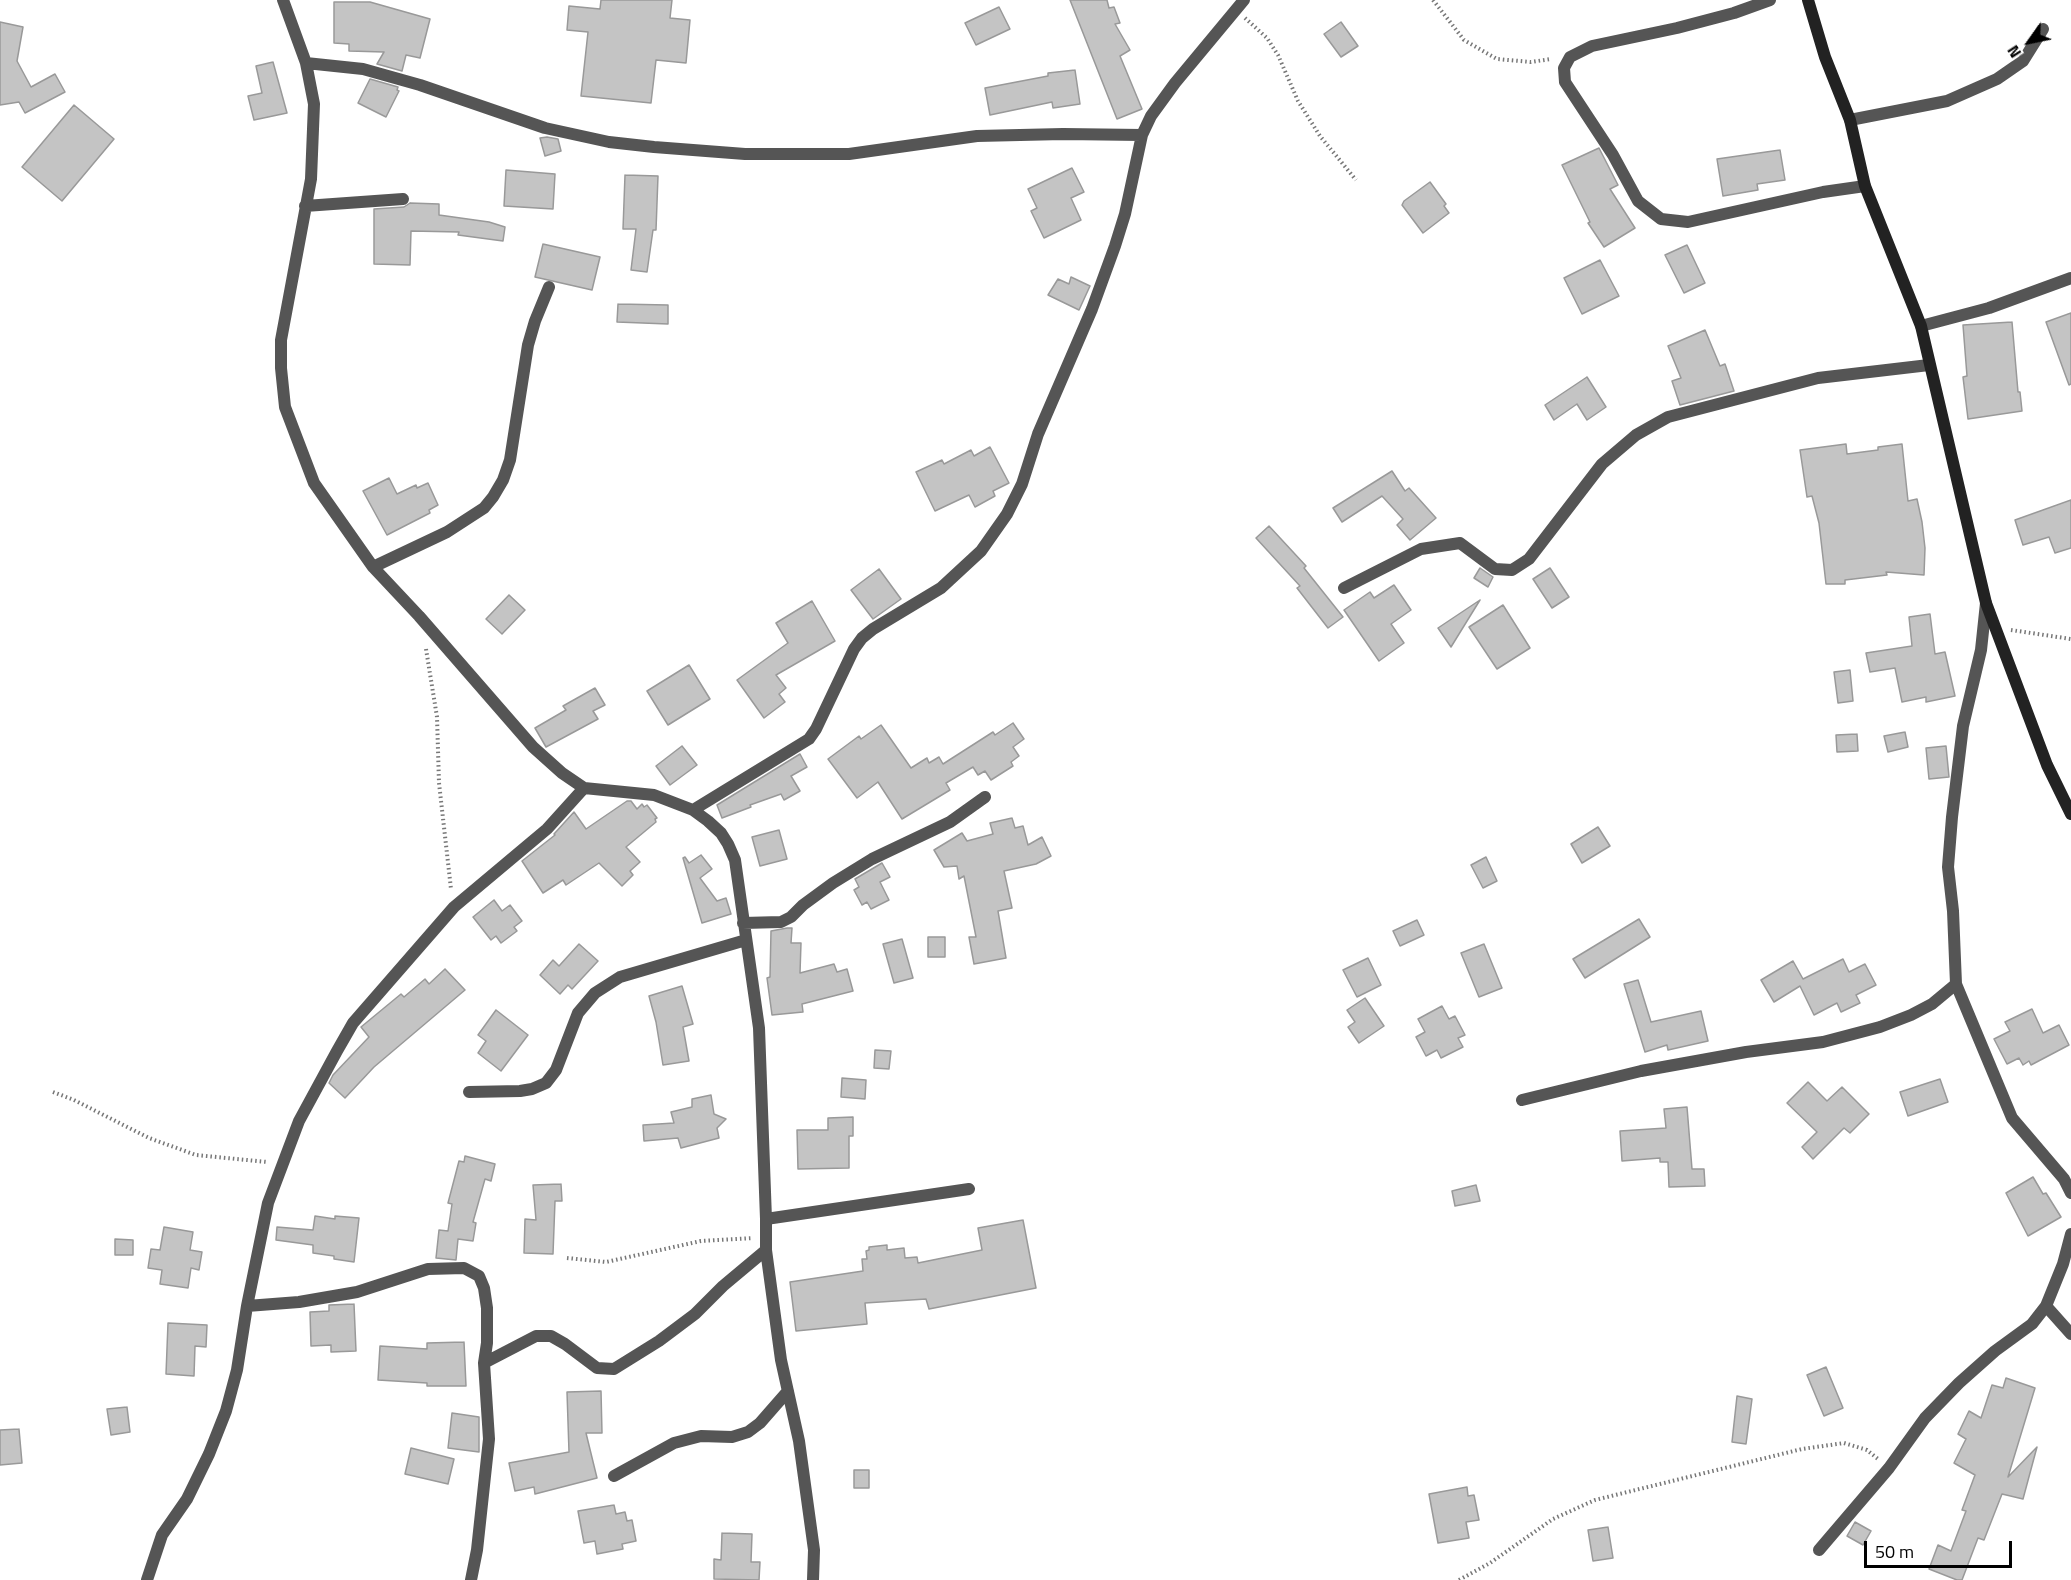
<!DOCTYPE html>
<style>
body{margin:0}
#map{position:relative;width:2071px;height:1580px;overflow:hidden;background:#fff;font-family:"Titillium Web",sans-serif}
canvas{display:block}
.north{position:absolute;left:1999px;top:12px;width:60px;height:60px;-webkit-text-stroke:4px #fff;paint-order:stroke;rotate:237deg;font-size:16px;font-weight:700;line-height:24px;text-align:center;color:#000}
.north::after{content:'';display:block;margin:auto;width:21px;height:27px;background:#000;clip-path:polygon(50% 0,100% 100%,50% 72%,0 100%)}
.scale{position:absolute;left:1864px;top:1541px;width:148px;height:27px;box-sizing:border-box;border:3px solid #000;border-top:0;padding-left:8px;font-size:18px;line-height:21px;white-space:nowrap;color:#000;-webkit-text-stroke:4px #fff;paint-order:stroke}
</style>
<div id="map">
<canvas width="2071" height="1580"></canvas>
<div class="north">N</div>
<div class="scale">50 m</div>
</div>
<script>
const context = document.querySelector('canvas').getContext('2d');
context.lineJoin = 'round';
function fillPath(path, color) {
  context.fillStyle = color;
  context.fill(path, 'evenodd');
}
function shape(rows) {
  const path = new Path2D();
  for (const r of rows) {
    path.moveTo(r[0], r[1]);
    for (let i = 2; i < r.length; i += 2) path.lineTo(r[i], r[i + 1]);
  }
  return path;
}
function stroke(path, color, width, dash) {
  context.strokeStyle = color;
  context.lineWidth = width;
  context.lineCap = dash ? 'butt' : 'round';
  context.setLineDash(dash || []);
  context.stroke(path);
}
const building = shape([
 [601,0,672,0,670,18,690,20,686,63,656,60,651,103,581,96,588,32,567,30,569,6,600,9,601,0],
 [1070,0,1107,0,1109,8,1114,7,1120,23,1115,24,1130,50,1120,56,1142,109,1117,119,1070,0],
 [334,2,370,2,430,19,420,58,406,55,402,71,377,64,384,52,349,51,349,44,334,43,334,2],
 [999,7,1010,29,976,45,965,23,999,7],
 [0,22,23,27,17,61,31,87,55,74,65,92,25,113,19,102,0,105,0,22],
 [1341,22,1358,46,1341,57,1324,34,1341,22],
 [273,62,287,113,254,120,248,96,262,93,256,66,273,62],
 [1075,70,1080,104,1053,108,1052,102,990,115,985,88,1048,76,1048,73,1075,70],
 [370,79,398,87,397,90,399,91,386,117,358,103,370,79],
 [74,105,114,139,62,201,22,167,74,105],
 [547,137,558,139,561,151,545,156,540,138,547,137],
 [1599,148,1618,185,1610,189,1635,228,1604,247,1588,223,1590,222,1562,165,1599,148],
 [1780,150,1785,180,1757,184,1758,190,1723,196,1717,159,1780,150],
 [1072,168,1084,192,1071,198,1081,220,1044,238,1031,211,1037,208,1028,189,1072,168],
 [506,170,555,174,553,209,504,206,506,170],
 [625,175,658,176,656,230,653,230,647,272,631,270,636,229,623,229,625,175],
 [1430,182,1446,204,1444,206,1449,213,1423,233,1402,205,1404,201,1430,182],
 [410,203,439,204,439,215,489,222,505,227,503,241,458,235,459,232,411,231,410,265,374,264,374,209,404,207,410,203],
 [543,244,600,257,592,290,535,277,543,244],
 [1687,245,1705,283,1684,293,1665,255,1687,245],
 [1600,260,1619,296,1582,314,1564,278,1600,260],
 [1071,277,1090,286,1079,310,1048,295,1058,279,1069,284,1071,277],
 [618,304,668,305,668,324,617,322,618,304],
 [2071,313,2071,384,2069,385,2046,322,2071,313],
 [2012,322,2018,392,2020,392,2022,411,1968,419,1963,377,1967,376,1963,325,2012,322],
 [1705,330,1720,366,1725,364,1734,391,1680,405,1672,381,1681,378,1668,346,1705,330],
 [1587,377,1606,407,1587,420,1577,404,1554,420,1545,405,1587,377],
 [1846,444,1847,454,1878,450,1878,447,1902,444,1908,501,1917,499,1922,522,1925,548,1924,575,1886,572,1887,575,1845,580,1845,584,1826,584,1819,523,1812,496,1807,497,1800,450,1846,444],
 [990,447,1009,483,993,491,995,496,975,507,969,495,935,511,916,472,942,460,944,464,971,450,974,456,990,447],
 [1392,471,1405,491,1409,488,1436,518,1410,540,1397,525,1403,519,1382,496,1342,522,1333,508,1392,471],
 [389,478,397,494,416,485,417,488,428,483,438,505,429,510,430,513,387,535,363,491,389,478],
 [2071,500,2071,548,2055,553,2049,537,2023,545,2015,520,2071,500],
 [1269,526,1306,566,1304,568,1343,617,1328,628,1297,588,1300,586,1256,538,1269,526],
 [1480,568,1493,577,1488,587,1474,578,1480,568],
 [1550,568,1569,597,1552,608,1533,579,1550,568],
 [879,569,901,599,873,619,851,590,879,569],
 [1394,585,1411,610,1391,624,1404,643,1379,661,1344,610,1370,592,1374,598,1394,585],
 [509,595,525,610,502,634,486,619,509,595],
 [1480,600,1451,647,1438,628,1480,600],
 [812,601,835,641,776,675,786,688,779,694,785,702,764,718,737,680,788,643,776,623,812,601],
 [1503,605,1530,648,1497,669,1469,627,1503,605],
 [1930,614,1935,654,1945,652,1955,696,1926,702,1926,697,1902,702,1895,668,1870,672,1866,653,1912,646,1909,617,1930,614],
 [689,665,710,699,668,725,647,691,689,665],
 [1850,670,1853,701,1838,703,1834,672,1850,670],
 [595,688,605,705,593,711,598,719,546,747,535,728,566,710,563,706,595,688],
 [1013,723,1024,739,1013,747,1019,756,1011,762,1013,766,991,780,985,771,978,775,973,767,946,783,950,790,902,819,878,782,857,798,828,759,859,736,861,739,881,725,911,768,927,758,929,763,939,757,943,764,993,732,995,735,1013,723],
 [1905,732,1908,747,1888,752,1884,736,1905,732],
 [1857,734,1858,751,1837,752,1836,735,1857,734],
 [682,746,697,765,670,785,656,766,682,746],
 [1946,746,1949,777,1929,779,1926,748,1946,746],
 [800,754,807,767,791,776,800,791,784,800,781,794,750,805,751,807,722,818,717,805,800,754],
 [627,801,631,801,637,809,642,804,644,807,647,805,657,818,655,819,656,822,626,847,640,862,630,871,633,875,622,886,599,863,566,885,563,880,543,893,522,861,555,835,554,834,574,812,586,829,627,801],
 [1012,818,1015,828,1023,826,1028,845,1042,837,1051,856,1036,864,1004,871,1012,908,998,911,1006,958,974,964,969,937,976,937,964,876,959,879,957,866,944,867,934,850,962,833,967,841,993,834,990,823,1012,818],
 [1598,827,1610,846,1582,863,1571,844,1598,827],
 [779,830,787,859,760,866,752,837,779,830],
 [701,855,712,869,700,878,717,901,726,898,731,914,702,923,683,858,685,857,689,863,701,855],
 [1486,857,1497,881,1483,888,1471,865,1486,857],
 [882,863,890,877,880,882,889,900,871,909,867,902,862,905,854,890,859,887,855,879,882,863],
 [494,900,502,911,510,905,522,921,514,927,517,931,501,943,496,936,491,940,473,917,494,900],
 [1639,919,1650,937,1585,978,1573,959,1639,919],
 [1417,920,1424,935,1400,946,1393,931,1417,920],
 [787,928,792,928,791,943,801,943,800,973,834,964,837,972,847,969,853,991,802,1004,803,1012,772,1015,767,978,770,977,771,931,787,928],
 [928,937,945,937,945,957,928,957,928,937],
 [902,939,913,978,894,983,883,944,902,939],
 [579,944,598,961,572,989,568,985,560,994,540,975,553,960,559,966,579,944],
 [1484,944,1502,988,1479,997,1461,953,1484,944],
 [1368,958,1381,985,1357,997,1343,970,1368,958],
 [1843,959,1849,972,1865,964,1876,985,1856,995,1860,1003,1841,1012,1837,1003,1814,1015,1800,986,1774,1002,1761,980,1793,961,1803,979,1843,959],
 [445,969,465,990,374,1067,345,1098,329,1083,333,1075,369,1037,361,1027,401,994,404,997,425,979,429,984,445,969],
 [1638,980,1651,1022,1701,1011,1708,1041,1668,1050,1667,1045,1645,1052,1624,984,1638,980],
 [682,986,693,1024,683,1027,689,1061,663,1065,656,1022,649,996,682,986],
 [1365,998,1384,1026,1359,1043,1348,1027,1355,1022,1347,1010,1365,998],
 [1442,1006,1449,1019,1455,1016,1465,1035,1458,1038,1463,1047,1441,1058,1437,1050,1426,1056,1416,1037,1425,1032,1418,1019,1442,1006],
 [2032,1009,2043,1033,2059,1025,2069,1045,2031,1065,2029,1061,2023,1065,2019,1058,2007,1064,1994,1039,2010,1031,2005,1022,2032,1009],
 [496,1010,528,1035,501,1071,478,1053,486,1041,478,1035,496,1010],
 [875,1050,891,1051,889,1069,874,1068,875,1050],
 [842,1078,866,1080,865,1099,841,1097,842,1078],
 [1940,1079,1948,1102,1908,1116,1900,1092,1940,1079],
 [1808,1082,1827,1101,1842,1087,1869,1114,1850,1133,1844,1128,1813,1159,1802,1147,1817,1132,1787,1103,1808,1082],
 [711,1095,714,1114,726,1119,717,1128,719,1138,681,1148,678,1138,644,1141,643,1125,674,1123,671,1112,692,1107,692,1099,711,1095],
 [1687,1107,1692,1169,1704,1169,1705,1186,1669,1187,1668,1162,1660,1162,1660,1158,1622,1161,1620,1131,1666,1128,1664,1109,1687,1107],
 [853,1117,853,1136,849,1136,849,1168,798,1169,797,1130,828,1130,828,1118,853,1117],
 [465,1156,495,1164,491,1181,485,1179,473,1222,476,1223,473,1241,458,1239,456,1260,436,1258,439,1230,448,1231,452,1204,448,1203,459,1161,464,1162,465,1156],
 [2033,1177,2043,1194,2046,1193,2061,1217,2028,1236,2006,1193,2033,1177],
 [561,1184,562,1201,555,1201,553,1254,524,1253,525,1219,536,1220,533,1185,561,1184],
 [1476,1185,1480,1201,1455,1206,1452,1191,1476,1185],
 [315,1216,335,1219,335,1216,359,1218,354,1262,334,1259,334,1256,313,1253,313,1245,276,1240,277,1227,313,1230,315,1216],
 [1023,1220,1036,1288,929,1309,926,1299,865,1303,867,1324,796,1331,790,1282,863,1271,862,1259,867,1259,866,1251,869,1250,869,1247,887,1245,887,1250,904,1248,905,1258,917,1257,918,1263,982,1250,978,1228,1023,1220],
 [164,1227,193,1232,190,1250,202,1252,199,1270,191,1268,188,1288,160,1284,162,1270,148,1268,151,1249,160,1250,164,1227],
 [115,1239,133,1240,133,1255,115,1255,115,1239],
 [354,1304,356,1351,331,1352,331,1345,311,1346,310,1312,329,1311,329,1305,354,1304],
 [168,1323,207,1325,206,1347,195,1346,194,1376,166,1374,168,1323],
 [464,1342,466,1386,427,1386,427,1383,378,1380,380,1346,427,1349,427,1343,464,1342],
 [1826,1367,1843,1408,1824,1416,1807,1375,1826,1367],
 [2006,1378,2035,1388,2008,1477,2037,1447,2023,1499,2002,1494,1984,1540,1978,1538,1962,1580,1957,1580,1929,1569,1938,1545,1951,1551,1966,1511,1962,1510,1975,1475,1954,1463,1966,1439,1958,1434,1969,1411,1981,1418,1992,1385,2003,1388,2006,1378],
 [601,1391,602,1433,586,1433,597,1478,535,1494,534,1487,515,1491,509,1463,569,1452,567,1392,601,1391],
 [1737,1396,1752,1399,1746,1444,1732,1442,1737,1396],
 [127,1407,130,1432,111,1435,107,1409,127,1407],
 [452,1413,479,1417,479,1452,448,1448,452,1413],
 [19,1429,22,1463,0,1465,0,1430,19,1429],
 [411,1448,454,1459,448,1484,405,1474,411,1448],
 [854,1470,869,1470,869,1488,854,1488,854,1470],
 [1467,1487,1468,1496,1474,1495,1479,1520,1466,1522,1469,1538,1438,1543,1429,1494,1467,1487],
 [614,1505,616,1514,625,1512,627,1521,632,1520,636,1541,622,1544,623,1549,597,1554,595,1541,584,1543,578,1511,614,1505],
 [1855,1522,1871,1531,1863,1545,1847,1536,1855,1522],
 [1608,1527,1613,1558,1593,1561,1588,1530,1608,1527],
 [722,1533,752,1534,751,1562,760,1562,759,1580,714,1579,714,1559,721,1560,722,1533]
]);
const path = shape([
 [1433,0,1464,40,1497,59,1531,62,1551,59],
 [1245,18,1267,38,1278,55,1298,101,1320,136,1356,180],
 [2011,630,2071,639],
 [426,649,437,717,439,783,451,889],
 [53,1092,74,1100,149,1138,196,1155,267,1162],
 [567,1258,606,1262,701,1241,753,1238],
 [1459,1580,1490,1563,1553,1519,1595,1500,1802,1449,1844,1443,1867,1450,1878,1459]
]);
const street = shape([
 [283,0,306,63,314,104,311,179,281,340,281,368,285,407,314,483,373,567,419,616,533,747,562,773,584,788,654,795,693,810,708,821,721,833,728,844,735,860,759,1028,766,1219,766,1250,781,1360,799,1441,814,1550,813,1580],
 [1770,0,1734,13,1677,28,1592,46,1570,57,1564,68,1565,82,1613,155,1638,201,1661,219,1688,222,1823,192,1865,186],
 [306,63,363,69,420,85,545,128,609,142,654,147,745,154,849,154,977,136,1063,134,1142,135],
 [1850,120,1947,101,1997,79,2023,61,2043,29],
 [305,206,403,199],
 [1921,326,1989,308,2071,278],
 [373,567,447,532,484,508,493,497,503,480,510,460,528,345,535,321,549,287],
 [1344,588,1421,549,1460,543,1495,569,1512,570,1529,559,1602,464,1636,435,1668,417,1818,378,1929,365],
 [1986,603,1981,650,1963,726,1952,817,1948,867,1953,911,1956,984,2012,1118,2064,1179,2071,1193],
 [693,810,809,739,816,729,854,649,862,638,873,629,941,588,981,551,1007,514,1022,484,1038,434,1092,309,1115,246,1125,214,1142,135,1151,116,1175,83,1244,0],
 [743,923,781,922,791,917,803,905,833,883,872,859,950,822,985,797],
 [469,1092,520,1091,532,1089,546,1083,556,1070,578,1013,595,993,620,977,746,940],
 [1522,1100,1641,1071,1746,1052,1823,1042,1880,1027,1911,1015,1932,1004,1956,984],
 [766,1219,969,1189],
 [247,1306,299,1302,357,1292,428,1269,464,1268,479,1276,484,1288,487,1308,487,1343,484,1363,489,1439,477,1550,471,1580],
 [2046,1306,2071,1334],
 [484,1363,536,1336,551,1336,565,1344,597,1368,614,1369,659,1341,695,1314,723,1286,766,1250],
 [614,1476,674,1443,701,1436,732,1437,748,1432,760,1423,788,1391],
 [1819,1550,1889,1468,1925,1418,1959,1383,1995,1351,2032,1324,2046,1306,2063,1264,2071,1234],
 [147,1580,162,1535,187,1499,209,1454,226,1411,237,1370,247,1306,268,1203,299,1121,337,1051,353,1023,454,907,547,829,584,788]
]);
const secondary = shape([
 [1808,0,1825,57,1850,120,1865,186,1921,326,1986,603,2047,765,2071,814]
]);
fillPath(building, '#c4c4c4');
stroke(building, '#999', 1.5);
stroke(path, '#777', 4, [1.5, 3]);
stroke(street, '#555', 12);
stroke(secondary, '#222', 12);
</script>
